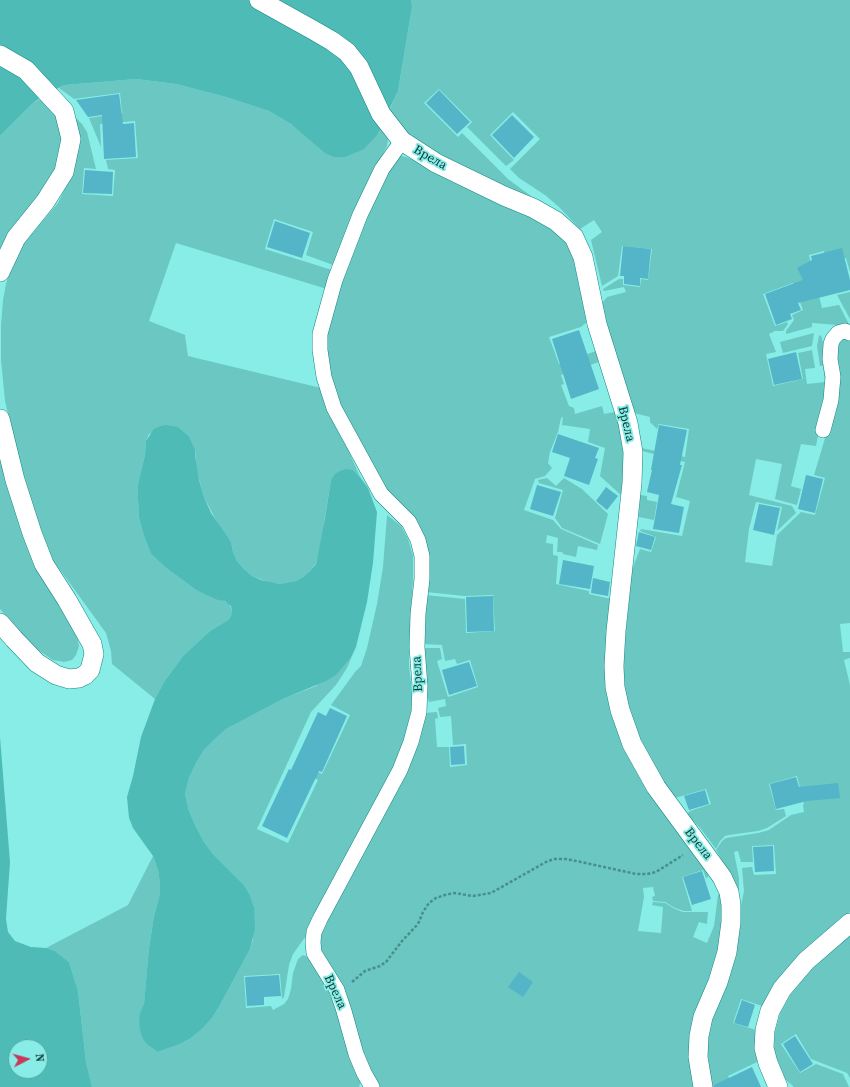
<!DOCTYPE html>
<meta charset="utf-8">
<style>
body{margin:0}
#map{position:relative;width:850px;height:1087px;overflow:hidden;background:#89ede7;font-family:"Source Serif 4",serif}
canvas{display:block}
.north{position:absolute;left:8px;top:1039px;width:40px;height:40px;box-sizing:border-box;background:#89ede7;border:1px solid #58a6a1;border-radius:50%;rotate:84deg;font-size:11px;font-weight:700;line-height:16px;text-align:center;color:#0e3b39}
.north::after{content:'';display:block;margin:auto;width:14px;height:18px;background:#c7385b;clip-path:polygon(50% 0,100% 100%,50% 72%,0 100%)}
</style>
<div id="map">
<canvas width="850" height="1087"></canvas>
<div class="north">N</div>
</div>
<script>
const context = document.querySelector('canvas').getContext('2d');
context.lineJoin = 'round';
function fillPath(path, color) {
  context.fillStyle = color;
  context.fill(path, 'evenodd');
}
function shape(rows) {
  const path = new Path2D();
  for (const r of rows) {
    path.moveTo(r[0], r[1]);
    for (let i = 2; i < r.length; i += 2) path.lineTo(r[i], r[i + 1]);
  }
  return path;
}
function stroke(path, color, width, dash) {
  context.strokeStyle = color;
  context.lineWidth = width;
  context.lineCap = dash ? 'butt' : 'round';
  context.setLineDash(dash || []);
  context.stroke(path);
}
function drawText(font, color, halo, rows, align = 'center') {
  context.font = font + ' "Source Serif 4",serif';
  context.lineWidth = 3.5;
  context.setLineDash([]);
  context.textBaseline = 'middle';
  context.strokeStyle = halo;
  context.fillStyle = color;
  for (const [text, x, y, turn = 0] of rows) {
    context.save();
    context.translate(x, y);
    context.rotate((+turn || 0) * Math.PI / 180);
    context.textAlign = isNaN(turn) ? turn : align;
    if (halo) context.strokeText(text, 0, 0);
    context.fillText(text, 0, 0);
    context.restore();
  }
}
const green = shape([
 [411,0,850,0,850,272,846,258,827,262,824,251,809,255,822,308,839,305,850,326,812,323,812,327,786,334,786,331,794,320,792,315,803,310,793,283,763,294,775,326,787,322,788,324,783,331,775,331,769,334,776,352,766,354,773,386,803,379,798,353,812,350,815,368,805,369,807,384,825,382,823,366,820,366,817,346,819,336,821,335,825,350,827,391,816,446,801,444,791,486,801,489,797,505,775,499,782,464,756,459,749,495,792,506,796,513,777,531,782,507,756,502,749,529,745,562,772,566,777,535,801,512,815,515,825,478,814,475,826,435,838,338,850,338,850,623,840,624,843,652,850,652,850,658,844,660,850,685,850,912,835,924,762,1006,741,999,733,1023,756,1030,759,1061,728,1076,734,1087,713,1087,709,1068,708,1053,708,1039,712,1020,737,945,741,923,741,906,744,891,742,868,752,867,754,875,776,874,774,845,752,846,753,862,741,862,738,851,734,852,739,878,739,891,737,891,732,877,716,850,722,841,726,838,758,833,769,830,791,815,804,812,803,805,804,804,797,776,769,784,776,810,784,809,786,816,767,828,758,831,729,835,725,836,720,841,716,849,701,829,687,814,690,811,711,804,706,789,675,798,663,782,638,734,628,709,624,689,623,668,625,640,632,570,640,549,651,552,656,537,640,531,641,529,682,536,690,501,676,497,685,462,642,451,641,448,685,457,689,429,659,424,657,429,650,422,650,417,634,413,606,324,602,306,603,302,607,297,626,292,624,287,604,291,603,289,619,279,623,279,623,285,640,287,641,279,648,280,652,249,622,246,618,276,602,286,591,240,602,232,594,220,580,229,559,207,545,195,519,178,510,169,540,139,513,112,490,135,514,160,506,166,467,127,472,122,439,89,424,103,458,137,462,133,508,179,535,199,506,187,441,156,407,134,389,111,398,91,412,7],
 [136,79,176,84,226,97,269,111,291,124,301,131,381,127,385,131,388,138,387,146,379,161,333,265,306,255,313,232,274,219,265,249,332,270,327,289,176,243,149,321,185,335,188,356,321,388,360,477,353,470,331,480,321,541,316,563,310,571,303,577,296,581,279,584,271,583,252,576,244,569,237,561,233,552,231,542,220,528,204,497,196,468,195,449,189,436,178,427,149,434,146,441,145,455,138,484,138,499,139,518,144,536,151,554,165,567,196,590,229,603,232,611,231,616,228,620,210,631,183,656,164,682,155,699,112,664,111,651,106,633,53,560,44,539,32,504,16,449,5,401,1,360,1,326,3,300,6,284,11,266,20,248,58,203,67,184,74,164,77,133,75,117,82,124,87,132,96,169,84,168,82,194,113,196,115,170,108,169,106,160,138,158,135,121,100,124,101,147,89,118,122,113,120,93,74,99,59,88,65,85],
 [40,99,56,116,63,140,56,170,37,198,8,233,0,249,0,136,33,103],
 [401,156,406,157,416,161,544,223,568,244,573,256,587,322,581,327,549,337,559,364,596,351,599,362,561,375,564,384,561,385,569,406,574,408,575,414,602,406,604,414,615,412,620,426,624,451,622,496,600,476,605,448,588,442,590,429,562,425,563,417,561,418,558,432,550,452,548,463,552,468,545,476,535,479,524,510,553,520,561,529,598,545,597,550,578,546,576,557,563,554,562,552,557,552,558,538,547,535,546,543,553,544,553,555,558,556,556,584,589,591,589,594,611,599,607,638,648,791,708,873,708,877,706,878,703,870,682,877,692,911,684,911,675,908,665,902,653,901,652,897,655,896,653,887,643,888,644,897,638,931,661,933,663,907,652,905,653,902,665,903,675,909,683,912,708,912,707,924,699,922,693,937,707,943,714,926,718,895,720,893,723,906,723,922,719,949,690,1060,694,1087,378,1087,328,971,317,940,423,713,437,712,438,718,435,719,437,747,449,747,450,767,467,765,466,744,453,745,451,716,440,717,438,708,446,706,445,699,429,702,423,679,422,648,440,648,442,659,437,661,448,697,478,687,470,660,457,664,455,659,445,661,442,645,422,644,426,595,465,599,466,633,495,631,493,595,464,596,426,592,427,562,378,482,336,398,323,345,332,310,363,222,396,157],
 [850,292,850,319,837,295],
 [814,333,812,346,783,353,780,342],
 [0,456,61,606,77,636,79,646,76,655,72,660,64,662,53,660,41,652,26,639,0,609],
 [547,478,556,486,564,478,582,489,608,514,600,544,562,528,555,518,563,490,539,483,538,480],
 [640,495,647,496,647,500,657,502,654,520,639,517],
 [387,515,401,526,408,539,413,556,413,578,409,647,409,666,412,690,411,719,394,772,308,933,293,954,289,965,284,997,282,999,280,974,244,976,246,1008,271,1006,273,1010,284,1004,288,999,291,989,293,973,298,959,303,955,308,957,336,999,362,1078,359,1087,92,1087,86,1062,78,991,69,962,55,951,46,948,128,905,153,856,158,870,160,883,160,894,154,916,149,948,144,1005,140,1013,158,1052,180,1044,191,1038,202,1029,212,1018,220,1005,250,949,253,939,254,907,250,895,244,885,213,854,204,842,196,827,189,811,185,794,189,778,196,763,204,750,215,739,226,729,283,699,316,686,351,657,356,647,347,668,336,685,311,712,257,829,288,843,318,780,307,774,309,768,322,774,350,715,331,705,355,672,361,666,367,648,377,604,383,567],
 [850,935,850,1078,847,1073,811,1059,796,1034,781,1044,800,1073,816,1064,843,1074,849,1087,794,1087,785,1079,774,1051,775,1032,780,1014,791,994,820,959]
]);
const forest = shape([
 [0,0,411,0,412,7,398,91,377,135,364,149,345,157,334,157,325,153,291,124,269,111,226,97,176,84,136,79,65,85,47,93,33,103,0,136],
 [166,425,178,427,189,436,195,449,195,456,199,480,204,497,211,513,231,542,233,552,237,561,244,569,252,576,261,580,279,584,296,581,303,577,310,571,316,564,325,518,331,480,335,474,340,471,346,469,353,470,360,477,368,488,377,512,373,563,367,602,356,647,351,657,336,675,326,681,283,699,226,729,215,739,204,750,196,763,189,778,185,794,189,811,196,827,204,842,213,854,244,885,250,895,254,907,255,929,250,949,220,1005,212,1018,202,1029,191,1038,180,1044,158,1052,147,1044,143,1039,140,1030,139,1021,140,1013,144,1004,149,948,154,916,160,894,160,883,158,870,153,856,133,828,129,818,127,797,133,776,141,737,155,699,164,682,183,656,210,631,228,620,231,616,232,611,231,606,225,601,218,600,196,590,165,567,151,554,144,536,139,518,138,499,138,484,145,455,146,441,154,429,161,426],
 [0,737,10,862,6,919,8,932,15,941,31,947,46,948,55,951,69,962,78,991,86,1062,92,1087,0,1087],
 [16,1047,40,1047,40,1071,16,1071]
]);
const building = shape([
 [439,90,470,122,457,134,426,103],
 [119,94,123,124,134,123,136,157,104,159,102,115,88,117,76,100],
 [512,115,534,137,514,158,492,135],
 [85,170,113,172,112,194,83,193],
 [275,221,310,233,302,258,267,247],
 [623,246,651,249,648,279,640,278,640,286,624,284,624,276,620,276],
 [842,248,850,280,850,290,798,303,801,310,790,314,792,319,776,325,765,294,803,280,797,268,812,260,811,256],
 [579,330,599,389,571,399,552,339],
 [796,352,802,379,774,385,768,359],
 [659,425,687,430,680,465,682,465,671,504,684,507,679,533,653,529,659,495,647,492,652,470,651,470],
 [558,434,599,448,595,458,598,459,589,485,564,476,570,458,552,452],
 [806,475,823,479,815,513,798,509],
 [537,485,561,492,553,516,530,509],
 [606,487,618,496,607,510,596,501],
 [759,504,780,508,774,535,753,530],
 [639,532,655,537,651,550,636,546],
 [563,560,594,566,590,589,559,584],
 [593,578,610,582,608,596,591,593],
 [493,596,494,631,467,632,466,597],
 [469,662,477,686,449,695,442,670],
 [330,708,347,716,322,772,319,771,287,838,262,826,289,769,291,770,318,712,326,716],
 [464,746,465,764,451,765,450,747],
 [796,777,799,787,838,783,840,798,807,801,776,809,770,784],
 [705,790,709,804,689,810,684,796],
 [773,846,774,871,755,872,753,847],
 [702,871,711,899,692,905,683,877],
 [519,972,533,982,523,997,508,987],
 [279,975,281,996,264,997,264,1005,247,1006,245,977],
 [742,1000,755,1005,748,1027,734,1023],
 [795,1036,813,1064,800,1072,783,1044],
 [752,1067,761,1087,714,1087,714,1085]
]);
const path = shape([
 [352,982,365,971,380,966,386,962,402,941,418,924,423,912,429,903,436,898,445,895,454,893,473,896,491,893,546,862,554,859,566,859,581,862,636,874,647,874,656,872,683,855]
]);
const minor = shape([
 [823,430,831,400,832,388,833,377,830,359,831,344,833,339,838,333,845,331,850,333],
 [372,1087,364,1073,356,1054,344,1011,337,990,314,953,313,942,314,932,320,919,400,770,411,742,419,712,420,686,417,647,418,614,422,579,422,556,418,540,409,522,381,494,334,408,324,377,320,350,320,334,335,280,360,215,382,169,402,141]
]);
const tertiary = shape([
 [259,0,313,30,332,41,347,52,359,67,381,114,402,141,436,163,504,196,533,208,556,221,574,237,578,246,583,257,597,324,628,423,633,452,632,483,616,631,614,666,615,687,620,710,632,744,656,787,722,877,729,892,731,905,731,922,727,952,718,982,703,1017,699,1036,698,1057,703,1087],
 [0,55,26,70,64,111,71,139,64,172,45,202,16,238,0,272],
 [0,419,15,480,32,533,44,564,67,600,92,644,94,654,90,670,85,675,79,678,69,679,56,675,37,663,14,639,0,623],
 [778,1087,768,1063,764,1048,765,1030,770,1011,782,989,806,961,850,923]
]);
const streetNames = [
 ["Врела",430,158,30],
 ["Врела",626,424,76],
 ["Врела",418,674,-93],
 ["Врела",698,844,52],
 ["Врела",335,992,65]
];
fillPath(green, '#6bc7c2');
fillPath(forest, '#4ebbb6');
fillPath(building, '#53b5c7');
stroke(minor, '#118884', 16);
stroke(tertiary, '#118884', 20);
stroke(path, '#488f8b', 2.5, [3, 2]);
stroke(minor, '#fff', 15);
stroke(tertiary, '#fff', 19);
drawText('13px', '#0e3b39', '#89ede7', streetNames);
</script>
